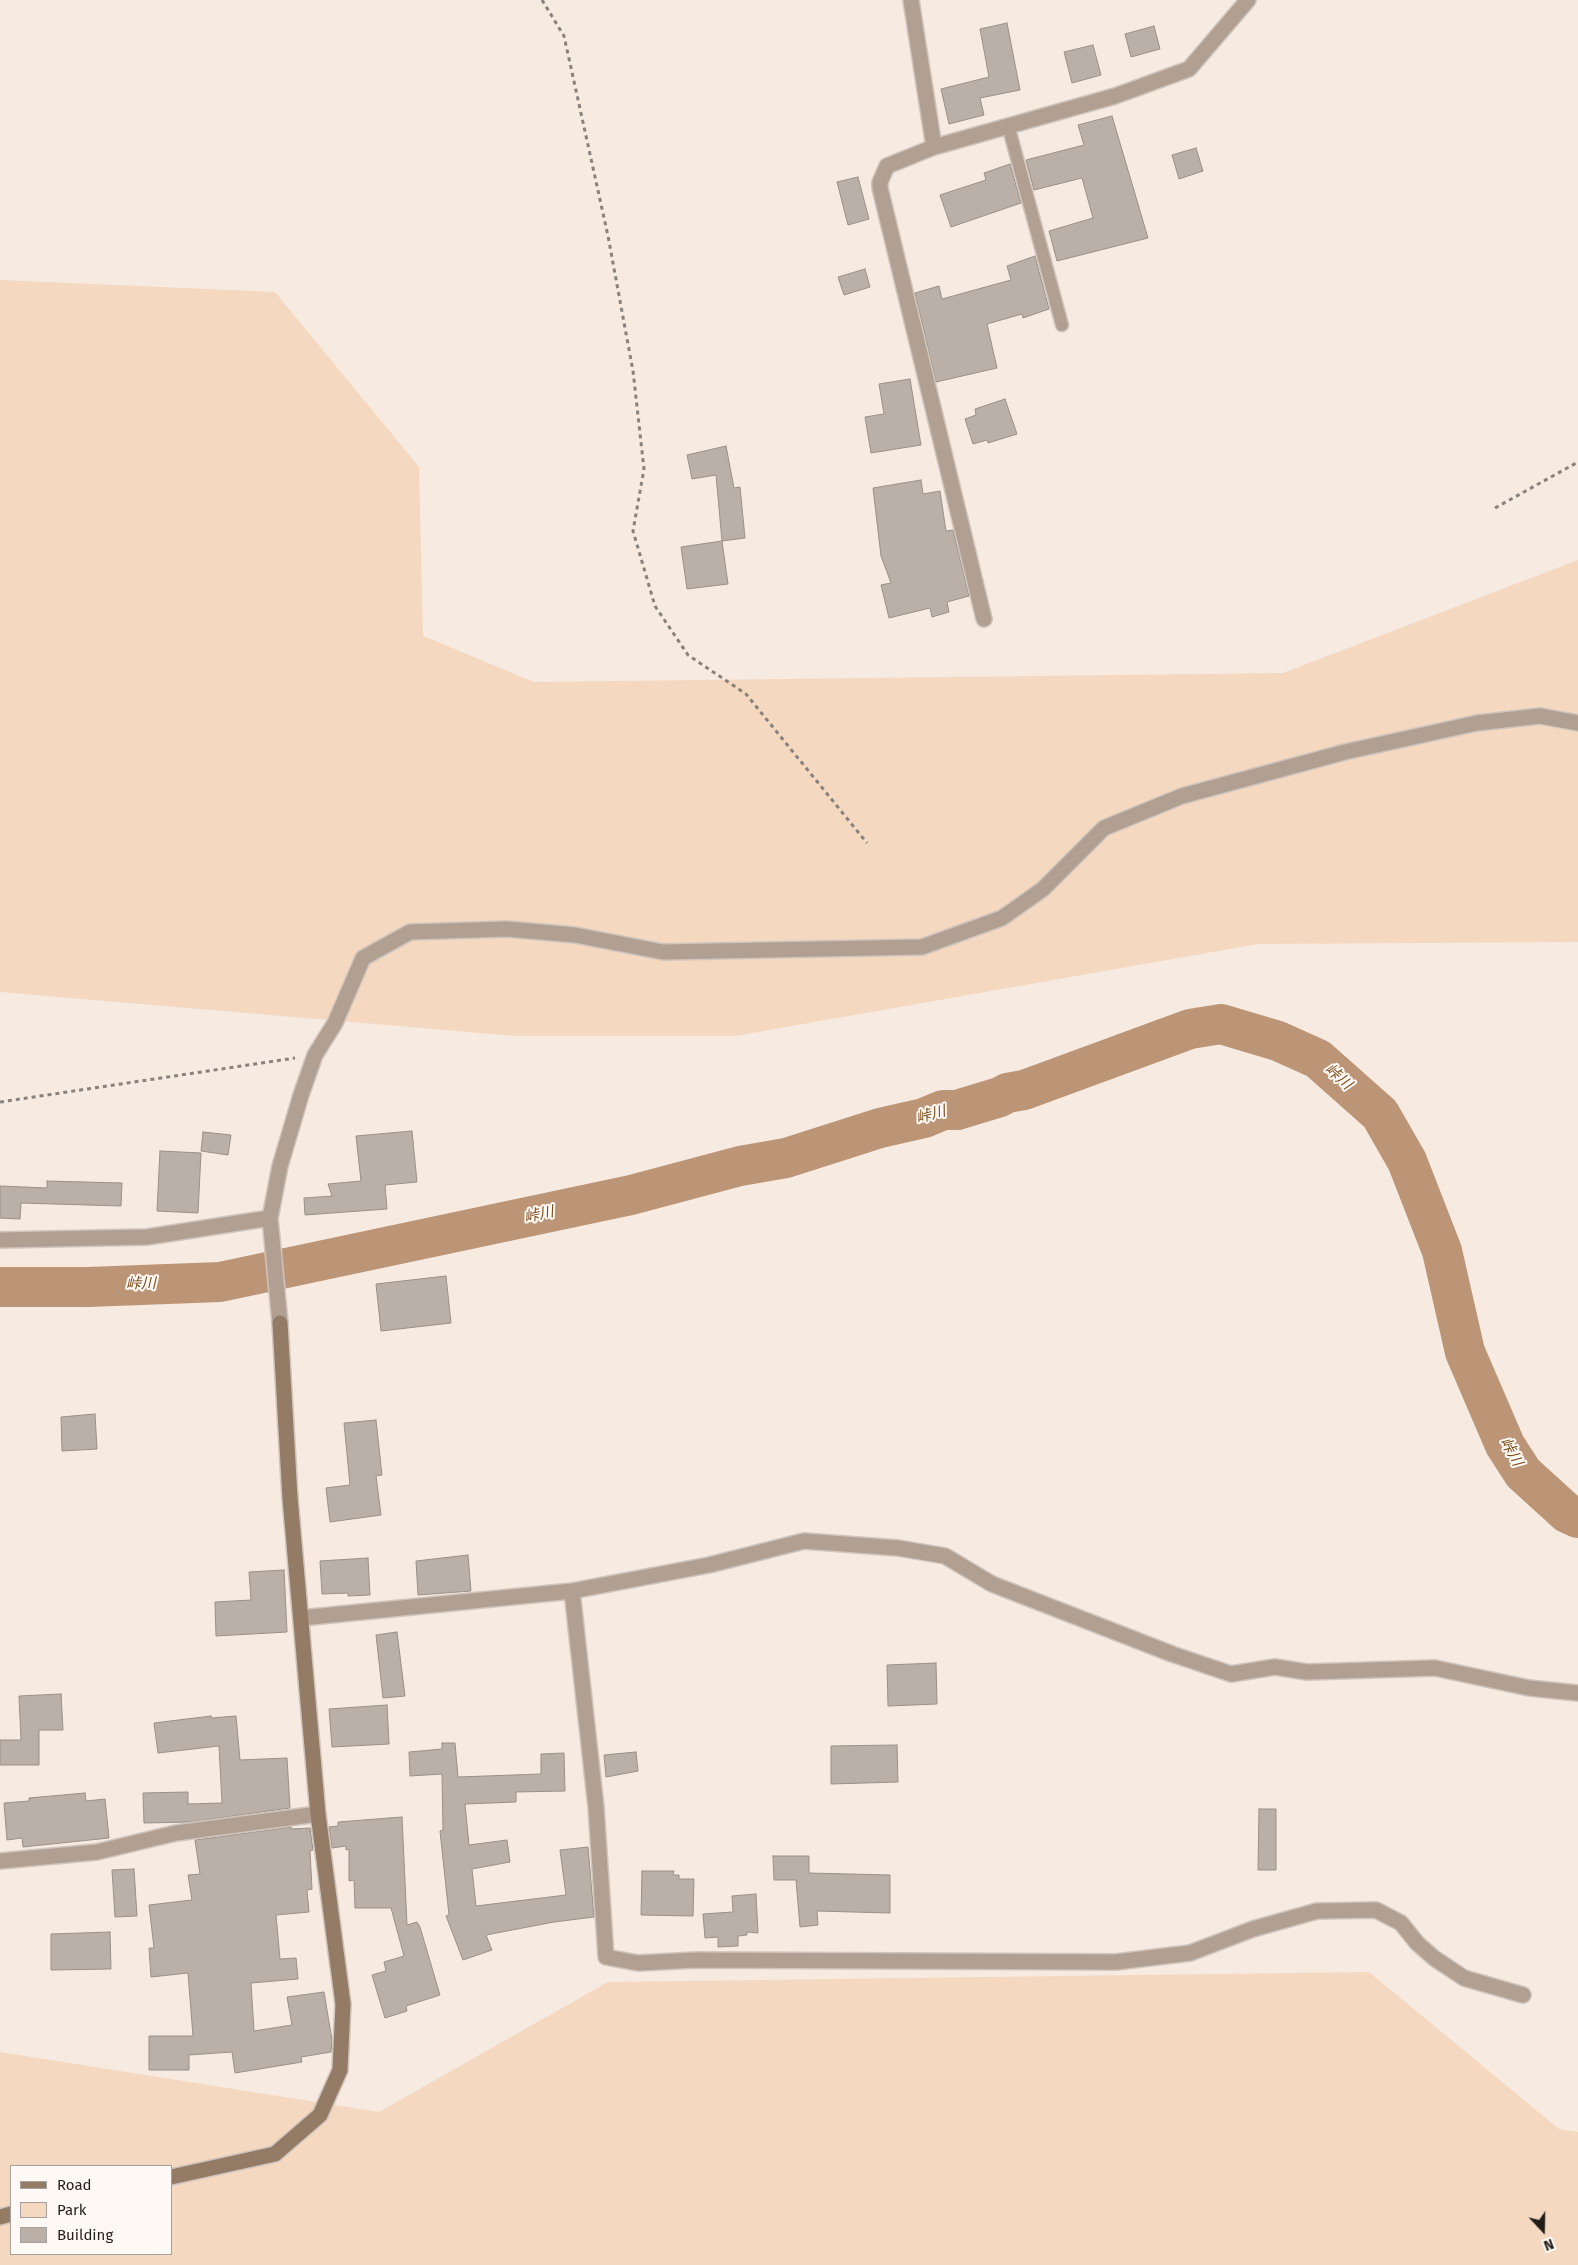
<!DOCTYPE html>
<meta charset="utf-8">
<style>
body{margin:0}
#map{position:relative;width:1578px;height:2265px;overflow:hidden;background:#f6eae1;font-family:"Fira Sans",sans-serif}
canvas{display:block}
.legend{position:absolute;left:10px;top:2165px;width:162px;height:90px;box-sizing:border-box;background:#fef9f5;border:1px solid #a6a19d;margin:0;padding:6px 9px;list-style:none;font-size:15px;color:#211d1a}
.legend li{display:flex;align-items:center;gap:10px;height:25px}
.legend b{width:25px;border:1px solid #a6a19d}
.north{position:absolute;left:1518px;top:2205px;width:50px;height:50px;-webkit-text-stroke:4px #fef9f5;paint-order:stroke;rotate:159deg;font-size:14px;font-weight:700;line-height:20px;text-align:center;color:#211d1a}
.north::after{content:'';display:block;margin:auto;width:18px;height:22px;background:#211d1a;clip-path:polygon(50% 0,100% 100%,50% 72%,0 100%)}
</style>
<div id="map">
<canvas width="1578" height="2265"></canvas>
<ul class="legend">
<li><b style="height:6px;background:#937b66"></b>Road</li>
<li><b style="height:14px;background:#f4d8c0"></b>Park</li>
<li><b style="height:14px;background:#bbb0a7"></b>Building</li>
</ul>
<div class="north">N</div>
</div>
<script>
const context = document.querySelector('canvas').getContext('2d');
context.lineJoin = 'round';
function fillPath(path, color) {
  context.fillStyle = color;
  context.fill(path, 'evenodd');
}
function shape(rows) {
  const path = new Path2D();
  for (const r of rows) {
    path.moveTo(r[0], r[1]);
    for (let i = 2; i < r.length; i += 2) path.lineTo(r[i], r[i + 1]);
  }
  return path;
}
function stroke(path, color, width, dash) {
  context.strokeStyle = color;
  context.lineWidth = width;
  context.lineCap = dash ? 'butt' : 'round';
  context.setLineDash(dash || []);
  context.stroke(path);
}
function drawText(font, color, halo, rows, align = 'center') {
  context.font = font + ' "Fira Sans","Noto Sans JP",sans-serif';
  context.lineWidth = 4;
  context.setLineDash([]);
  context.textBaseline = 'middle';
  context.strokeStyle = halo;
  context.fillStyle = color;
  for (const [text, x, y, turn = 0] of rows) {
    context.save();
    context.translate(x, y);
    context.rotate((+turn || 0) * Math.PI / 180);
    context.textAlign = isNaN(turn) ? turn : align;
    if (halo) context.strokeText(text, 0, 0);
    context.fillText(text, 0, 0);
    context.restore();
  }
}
const green = shape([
 [0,280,275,292,419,467,423,636,534,682,1283,673,1578,560,1578,942,1258,944,735,1036,516,1036,0,992],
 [1369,1972,1559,2129,1578,2132,1578,2265,0,2265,0,2052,379,2112,608,1982],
 [11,2166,171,2166,171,2254,11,2254]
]);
const river = shape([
 [0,1287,88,1287,220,1282,631,1195,740,1166,786,1158,880,1128,924,1118,943,1110,957,1110,1000,1097,1007,1093,1024,1090,1190,1029,1221,1024,1278,1041,1318,1059,1380,1114,1407,1161,1442,1251,1465,1352,1505,1445,1523,1473,1567,1513,1578,1518]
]);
const building = shape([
 [1007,23,1020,90,980,98,984,115,949,124,941,89,989,77,980,29,1007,23],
 [1154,26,1160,49,1131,57,1125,34,1154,26],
 [1093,45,1101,75,1072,83,1064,52,1093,45],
 [1112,116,1148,238,1057,261,1049,231,1093,218,1082,178,1034,190,1026,160,1084,145,1078,125,1112,116],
 [1196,148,1203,171,1179,179,1172,155,1196,148],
 [1010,164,1021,203,951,227,940,195,986,180,984,173,1010,164],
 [858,177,869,219,848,225,837,182,858,177],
 [1035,256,1049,309,1023,318,1022,314,987,324,997,368,936,382,915,293,939,286,942,299,1011,280,1007,266,1035,256],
 [865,269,870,287,844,295,838,277,865,269],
 [910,379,921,445,871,453,865,417,884,414,879,384,910,379],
 [1005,399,1017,434,988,443,987,440,973,444,965,419,976,415,975,409,1005,399],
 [726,446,734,488,740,487,745,538,722,541,716,475,692,479,687,455,726,446],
 [921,480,923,494,940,491,946,531,953,530,969,596,947,602,949,612,932,617,930,608,889,618,881,585,891,583,881,556,873,488,921,480],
 [722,541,728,584,687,589,681,547,722,541],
 [412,1131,417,1182,385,1185,387,1209,305,1215,304,1198,332,1196,328,1184,361,1181,356,1136,412,1131],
 [203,1132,231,1135,228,1155,201,1151,203,1132],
 [160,1151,201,1153,198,1213,157,1211,160,1151],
 [47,1181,122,1183,121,1206,21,1203,20,1219,0,1218,0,1186,47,1188,47,1181],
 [446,1276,451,1323,381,1331,376,1284,446,1276],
 [95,1414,97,1449,62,1451,61,1417,95,1414],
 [376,1420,382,1475,376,1476,381,1515,330,1522,326,1488,350,1485,344,1423,376,1420],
 [468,1555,471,1591,418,1595,416,1561,468,1555],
 [368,1558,370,1595,348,1596,348,1593,322,1594,320,1561,368,1558],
 [284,1570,287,1632,216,1636,215,1602,251,1600,249,1572,284,1570],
 [397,1632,405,1696,383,1698,376,1635,397,1632],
 [936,1663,937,1704,888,1706,887,1665,936,1663],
 [61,1694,63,1730,39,1730,39,1765,0,1765,0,1740,21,1740,19,1696,61,1694],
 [387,1705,389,1744,332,1747,329,1709,387,1705],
 [211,1716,211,1718,236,1716,240,1760,287,1758,290,1808,191,1822,144,1823,143,1793,188,1792,188,1804,222,1803,219,1746,158,1753,154,1723,211,1716],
 [442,1743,455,1743,458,1777,541,1774,541,1754,564,1753,565,1791,516,1792,516,1802,465,1804,469,1845,507,1840,510,1862,472,1869,476,1906,566,1895,560,1850,588,1847,594,1917,554,1922,486,1935,492,1950,463,1960,446,1916,449,1915,440,1831,443,1830,442,1774,410,1776,409,1752,442,1749,442,1743],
 [897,1745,898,1782,831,1784,831,1746,897,1745],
 [636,1752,638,1771,606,1777,604,1755,636,1752],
 [85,1793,86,1801,105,1799,109,1838,23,1847,22,1838,7,1840,4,1803,29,1801,29,1798,85,1793],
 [1259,1809,1276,1809,1276,1870,1258,1870,1259,1809],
 [402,1817,407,1925,417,1922,420,1927,440,1995,406,2006,407,2011,385,2018,372,1975,386,1971,384,1962,404,1956,391,1908,355,1908,354,1880,349,1881,349,1849,346,1850,346,1846,332,1848,329,1827,338,1826,338,1822,402,1817],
 [291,1827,291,1829,310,1828,313,1850,310,1851,312,1889,307,1890,309,1912,276,1915,280,1959,296,1958,298,1979,251,1983,254,2031,292,2025,287,1997,324,1992,332,2040,331,2052,301,2057,302,2062,235,2073,232,2052,189,2055,189,2070,149,2070,149,2036,193,2036,188,1973,151,1977,149,1948,154,1948,149,1905,192,1900,188,1875,200,1874,195,1840,291,1827],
 [773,1856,809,1856,809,1873,890,1875,890,1913,817,1911,818,1925,800,1927,796,1880,774,1880,773,1856],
 [134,1869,137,1916,115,1917,112,1870,134,1869],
 [642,1871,674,1871,673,1875,679,1875,679,1879,694,1879,693,1916,641,1915,642,1871],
 [756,1894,758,1933,747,1932,747,1935,738,1936,738,1946,718,1947,718,1937,705,1938,703,1914,733,1912,732,1896,756,1894],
 [110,1932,111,1969,51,1970,51,1934,110,1932]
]);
const path = shape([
 [542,0,564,36,608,236,633,371,644,469,633,531,655,606,688,655,746,694,867,843],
 [1495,508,1578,462],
 [0,1102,295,1058]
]);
const lane = shape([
 [1008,125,1062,325]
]);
const street = shape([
 [911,0,934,147],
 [984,619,880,188,880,182,887,166,934,147,1115,96,1189,69,1248,0],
 [0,1240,147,1237,270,1218],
 [280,1323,270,1218,280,1166,301,1095,315,1055,335,1023,363,958,410,932,507,929,575,935,663,952,922,947,1002,918,1043,889,1104,828,1182,796,1345,752,1477,723,1540,716,1578,723],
 [572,1591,596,1807,606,1957,638,1963,696,1960,1116,1962,1190,1953,1253,1929,1317,1911,1376,1910,1401,1923,1417,1943,1434,1958,1464,1978,1523,1995],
 [301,1618,572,1591,709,1565,804,1541,898,1548,945,1556,992,1584,1172,1654,1231,1674,1275,1667,1307,1672,1435,1668,1529,1688,1578,1693],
 [0,1861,97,1852,176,1833,318,1814]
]);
const secondary = shape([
 [171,2177,275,2154,320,2115,340,2070,343,2004,318,1814,290,1498,280,1323],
 [0,2217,11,2214]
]);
const waterNames = [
 ["峠川",1338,1077,41],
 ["峠川",931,1115,-15],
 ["峠川",539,1215,-12],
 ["峠川",141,1284,-1],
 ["峠川",1511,1452,61]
];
fillPath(green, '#f4d8c0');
stroke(river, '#bb9576', 40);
fillPath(building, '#bbb0a7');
stroke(building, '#9a9087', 1);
stroke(lane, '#d0c5bd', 15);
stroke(street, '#d0c5bd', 18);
stroke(secondary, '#d0c5bd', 18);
stroke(path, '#89817b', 3, [4, 4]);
stroke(lane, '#b1a092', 12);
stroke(street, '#b1a092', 15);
stroke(secondary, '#937b66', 15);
drawText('italic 15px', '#7c4a17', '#fef9f5', waterNames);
</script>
